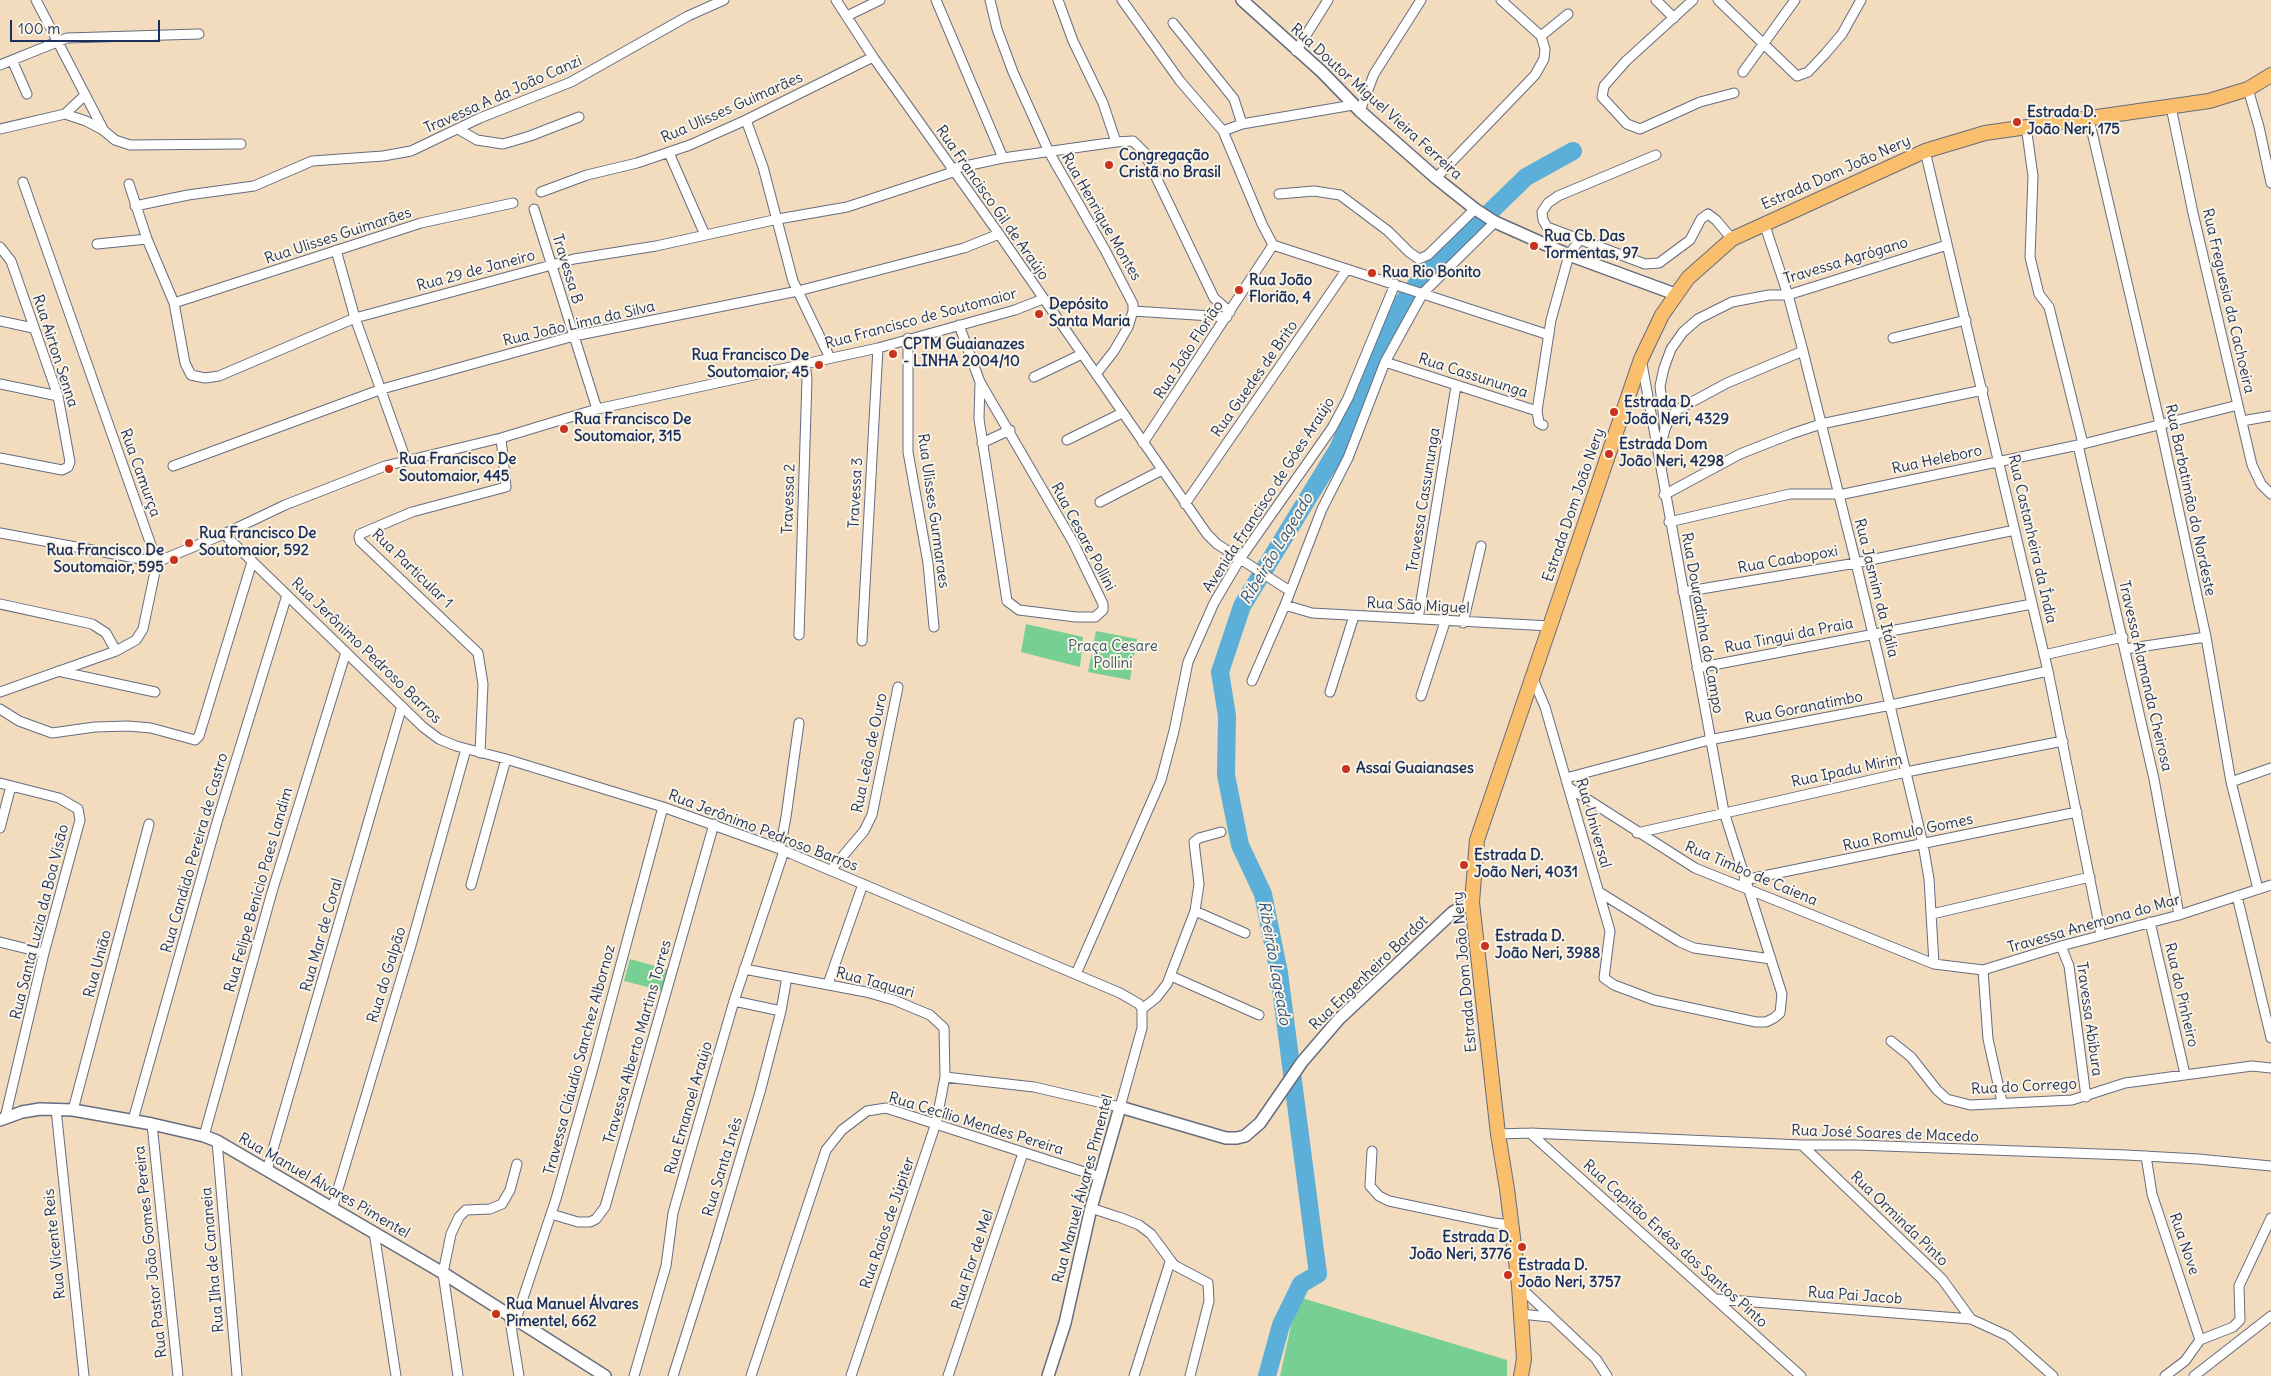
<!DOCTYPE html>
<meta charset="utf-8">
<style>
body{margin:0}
#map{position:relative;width:2271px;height:1376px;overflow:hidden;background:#f2dcbd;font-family:Delius,sans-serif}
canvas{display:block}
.scale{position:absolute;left:10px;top:20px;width:150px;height:22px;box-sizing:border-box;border:2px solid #1b2f5e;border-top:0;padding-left:6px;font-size:15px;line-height:18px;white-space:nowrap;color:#1b2f5e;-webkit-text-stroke:4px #fcf5e5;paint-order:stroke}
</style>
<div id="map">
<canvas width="2271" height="1376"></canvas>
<div class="scale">100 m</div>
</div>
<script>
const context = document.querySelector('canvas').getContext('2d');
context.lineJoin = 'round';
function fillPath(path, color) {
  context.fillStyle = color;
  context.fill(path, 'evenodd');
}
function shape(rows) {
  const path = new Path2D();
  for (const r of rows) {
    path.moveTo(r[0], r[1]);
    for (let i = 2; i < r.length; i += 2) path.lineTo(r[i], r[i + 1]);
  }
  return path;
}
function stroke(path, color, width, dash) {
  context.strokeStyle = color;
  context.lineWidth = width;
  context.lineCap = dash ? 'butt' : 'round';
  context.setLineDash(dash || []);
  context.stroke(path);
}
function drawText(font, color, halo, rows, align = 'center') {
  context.font = font + ' Delius,sans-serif';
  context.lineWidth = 4;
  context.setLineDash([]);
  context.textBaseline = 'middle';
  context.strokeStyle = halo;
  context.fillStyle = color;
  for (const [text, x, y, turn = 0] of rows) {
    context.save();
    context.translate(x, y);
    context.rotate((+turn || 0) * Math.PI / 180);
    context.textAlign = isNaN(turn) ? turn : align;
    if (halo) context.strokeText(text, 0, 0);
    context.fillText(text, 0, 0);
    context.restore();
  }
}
const green = shape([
 [1026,624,1083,637,1080,667,1021,652],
 [1096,631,1137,639,1130,680,1088,672],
 [630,959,669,970,663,991,624,981],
 [1302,1298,1507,1360,1507,1376,1280,1376,1291,1326]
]);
const river = shape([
 [1267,1376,1281,1325,1301,1284,1318,1274,1279,973,1263,894,1240,845,1226,775,1227,716,1220,672,1242,606,1338,449,1399,307,1420,280,1526,177,1573,151]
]);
const minor = shape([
 [36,0,103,129],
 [836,0,873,57,999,234,1207,534,1217,544,1290,591],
 [936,0,1003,158],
 [990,0,997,29,1013,72,1049,152,1105,250,1133,304,1133,311,1128,327,1114,351,1096,374],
 [1058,0,1073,41,1103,103,1116,142],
 [1122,0,1180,81,1223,131,1262,224,1273,245,1549,335],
 [1501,0,1541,36],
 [1656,0,1674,18],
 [1693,0,1626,61,1604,86,1602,97,1627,124,1640,129,1700,102,1734,93],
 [1718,0,1797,76,1808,72,1825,54,1842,34,1861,0],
 [847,16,880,0],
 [1173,23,1234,99,1242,124],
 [1296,51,1328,0],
 [12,60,27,94],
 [0,65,67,38,199,34],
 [1743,72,1795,0],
 [2248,89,2259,127,2271,183],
 [2171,107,2193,213,2252,465,2261,484,2271,494],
 [1360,111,1374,74,1421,0],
 [65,114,86,121,103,130,115,140,130,145,241,144],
 [2089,119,2160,424,2206,637,2231,782,2258,889],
 [746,120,763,167,793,281,830,358],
 [2026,126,2033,176,2030,257,2039,294,2049,307,2083,444],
 [0,129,65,114,84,96],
 [458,129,477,140,503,144,530,136,579,117],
 [1223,131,1242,124,1353,105],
 [1925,151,2048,671,2101,935],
 [669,153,705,235],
 [1656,155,1558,196,1548,203,1542,212,1543,220,1547,227,1645,264,1659,263,1690,240,1701,219,1708,214,1716,220,1732,239],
 [951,169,1003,158,1116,142,1133,141,1144,152,1214,298,1230,312],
 [1436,178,1535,75,1544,59,1545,49,1541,36,1568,14],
 [129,184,147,239,174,303,185,363,191,375,205,378,219,376,355,318,574,259,656,246,778,219,847,207,953,172],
 [541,192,587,175,637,163,690,145,746,120,873,57],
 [1279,194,1314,191,1340,195,1388,231,1409,252,1419,259,1428,255,1475,209],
 [135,206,188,195,254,186,312,161,383,156,411,151,480,118,571,82,688,16,724,0],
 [534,209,597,409],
 [1764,223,1788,295,1803,351,1856,563,1923,844,1929,879,1934,964],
 [97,244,147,239],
 [0,247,11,261,58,396,70,462,68,467,62,470,0,458],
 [336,250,355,318,406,460],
 [174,303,421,223,513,203],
 [1133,311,1227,317],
 [0,321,33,328],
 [959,325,980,382,1073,542,1103,604,1103,610,1095,617,1076,617,1019,610,1007,601,979,419,980,382],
 [908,338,908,452,928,563,934,627],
 [1893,338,1966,320],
 [1385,362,1537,411,1539,423,1543,425],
 [1034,377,1082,354],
 [0,384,58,396],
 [1537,411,1551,320,1569,255,1580,239],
 [2242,421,2271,416],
 [1665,429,1660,386,1664,368,1671,349,1683,332,1698,319,1732,302,1769,295,1788,295,1947,245],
 [1067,440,1122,413],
 [982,443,1010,430],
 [1143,443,1273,245],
 [2078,445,2154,779,2179,915],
 [1659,453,1665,429,1670,418,1677,410,1727,383,1803,351],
 [173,466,382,389,574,336,798,291,964,248,999,234],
 [1664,495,1740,454,1791,434,1821,424,1983,390],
 [1100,502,1162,470],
 [1185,504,1347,269],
 [1669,522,1790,494,1844,494,2083,444,2238,405],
 [0,533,157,562,224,534,285,505,385,466,501,438,597,409,878,348,1015,310,1043,299],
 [224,534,423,727,439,739,456,746,506,759,663,807,780,849,1120,993,1139,1004,1142,1009],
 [1683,592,1856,563,2015,530],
 [0,604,92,624,106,633,116,651],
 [1285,605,1312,613,1550,626],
 [1418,619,1456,386],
 [1463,623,1481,546],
 [799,635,807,379,805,364],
 [862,641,878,348],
 [2125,649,2206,637],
 [2044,655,2123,637],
 [1697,668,2032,604],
 [58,671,155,692],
 [1533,679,1545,707,1610,931,1604,978,1614,985,1654,1000,1756,1022,1766,1022,1774,1018,1780,1013,1782,994,1724,812,1642,364],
 [1252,681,1285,605,1322,509,1348,458,1385,362,1423,293,1495,222],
 [0,692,116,651,136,640,143,629,157,562,23,182],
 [1330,692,1354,616],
 [1421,696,1445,622],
 [0,709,19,721,52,733,95,727,128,726,151,728,195,740,199,736,252,562],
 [480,753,483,684,478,653,360,541,359,537,360,534,412,512,506,487,501,438],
 [1566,778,1709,740,1891,705,2048,671],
 [2231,782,2271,768],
 [0,783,59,798,78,809,80,820,44,953,5,1118],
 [1568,787,1695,868,1934,964,1983,970,2061,946,2179,915,2271,885],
 [0,828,11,786],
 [1637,833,1906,772,2063,741],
 [780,849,786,817,799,723],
 [831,870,864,831,872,815,898,687],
 [1744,880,2077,812],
 [471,885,506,759],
 [1599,892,1680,942,1694,948,1771,959],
 [2237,896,2271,1038],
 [1195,911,1245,933],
 [1932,914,2090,877],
 [2150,922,2185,1074],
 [0,942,44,953],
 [2061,946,2069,966,2086,1097],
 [744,969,866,992,894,1000,930,1015,944,1028,945,1077,936,1123,851,1376],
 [1983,970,1988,1039,2002,1102],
 [1076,974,1161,780,1174,731,1188,662,1214,603,1240,559,1332,428,1348,398,1395,284],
 [1171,976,1259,1015],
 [828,984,863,884],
 [1142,1009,1156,998,1167,984,1195,911,1199,884,1194,842,1199,838,1221,832],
 [781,1011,787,977],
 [1891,1041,1911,1057,1937,1090,1947,1099,1970,1105,2072,1100,2125,1083,2252,1066,2271,1068],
 [945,1077,1034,1087,1120,1107,1142,1028,1142,1009],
 [56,1109,84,1376],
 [73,1110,149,824],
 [133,1120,217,822,287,595],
 [152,1124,178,1376],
 [1530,1133,1801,1376],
 [1498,1134,1530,1133,1802,1145,1857,1145,2126,1155,2198,1159,2271,1166],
 [204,1136,272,892,346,652],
 [217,1141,237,1376],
 [1802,1145,1942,1279,1971,1319],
 [1372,1151,1370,1186,1379,1196,1389,1201,1494,1223,1511,1225],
 [2146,1156,2152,1194,2200,1340],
 [267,1170,402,706],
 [1091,1208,1115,1216],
 [332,1209,412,942,466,749],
 [551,1214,578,1222,590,1222,596,1219,605,1207,714,824],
 [1119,1217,1139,1225,1151,1234,1174,1265,1208,1283,1209,1301,1190,1376],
 [374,1232,396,1376],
 [1519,1286,1596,1359,1607,1376],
 [1716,1299,1971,1319,2008,1336,2053,1376],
 [509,1314,519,1376],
 [1521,1314,1550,1317],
 [516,1319,556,1199,593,1068,663,807],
 [458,1376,443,1273,451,1234,459,1217,466,1210,490,1209,502,1204,510,1190,517,1164],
 [634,1376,666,1266,673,1213,688,1160,734,1001,784,851],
 [673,1376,713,1250,760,1092,781,1011,734,1001],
 [751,1376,826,1150,842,1130,867,1111,886,1108,1100,1177],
 [948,1376,1023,1153],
 [1134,1376,1170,1262],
 [2165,1376,2185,1361,2200,1340,2233,1327,2240,1320,2239,1286,2271,1218],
 [2194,1376,2271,1316]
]);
const tertiary = shape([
 [1242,0,1322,72,1360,111,1436,178,1475,209,1495,222,1569,255,1675,294],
 [0,1120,22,1112,40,1109,73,1110,152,1124,204,1136,217,1141,443,1273,605,1376],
 [1048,1376,1065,1323,1091,1208,1120,1107,1226,1138,1237,1138,1245,1136,1260,1123,1302,1062,1339,1019,1453,912,1472,902]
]);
const primary = shape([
 [1521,1376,1524,1359,1519,1286,1507,1189,1498,1134,1472,902,1477,840,1641,359,1662,315,1688,278,1732,239,1925,151,1985,133,2209,101,2248,89,2271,75]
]);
const markers = [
 [2017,122,5,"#c8321e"],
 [1109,165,5,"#c8321e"],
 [1534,246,5,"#c8321e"],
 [1372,273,5,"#c8321e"],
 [1239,290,5,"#c8321e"],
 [1039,314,5,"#c8321e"],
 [893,354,5,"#c8321e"],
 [819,365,5,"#c8321e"],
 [1614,412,5,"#c8321e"],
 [564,429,5,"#c8321e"],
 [1609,454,5,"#c8321e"],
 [389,469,5,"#c8321e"],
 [189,543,5,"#c8321e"],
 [174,560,5,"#c8321e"],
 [1346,769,5,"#c8321e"],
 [1464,865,5,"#c8321e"],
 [1485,946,5,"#c8321e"],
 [1522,1247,5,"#c8321e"],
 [1508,1275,5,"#c8321e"],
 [496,1314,5,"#c8321e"]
];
const streetNames = [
 ["Travessa A da João Canzi",503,95,-24],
 ["Rua Doutor Miguel Vieira Ferreira",1376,102,42],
 ["Rua Ulisses Guimarães",732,108,-24],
 ["Estrada Dom João Nery",1836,173,-24],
 ["Rua Francisco Gil de Araújo",992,203,55],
 ["Rua Henrique Montes",1101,217,60],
 ["Rua Ulisses Guimarães",338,236,-18],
 ["Travessa Agrógano",1846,261,-17],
 ["Travessa B",567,269,73],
 ["Rua 29 de Janeiro",476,271,-15],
 ["Rua Freguesia da Cachoeira",2228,301,77],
 ["Rua Francisco de Soutomaior",921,319,-15],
 ["Rua João Lima da Silva",579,324,-13],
 ["Rua João Florião",1189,350,-57],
 ["Rua Airton Senna",55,351,72],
 ["Rua Cassununga",1473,376,18],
 ["Rua Guedes de Brito",1255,379,-55],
 ["Rua Heleboro",1937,460,-12],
 ["Rua Camurça",140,473,70],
 ["Travessa 3",856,493,-87],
 ["Avenida Francisco de Góes Araújo",1269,495,-57],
 ["Travessa 2",789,499,-88],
 ["Travessa Cassununga",1424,500,-81],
 ["Rua Barbatimão do Nordeste",2190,500,78],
 ["Estrada Dom João Nery",1574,505,-71],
 ["Rua Ulisses Gurmaraes",933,511,82],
 ["Rua Cesare Pollini",1083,537,62],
 ["Rua Castanheira da Índia",2032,539,77],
 ["Rua Caabopoxi",1788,560,-10],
 ["Rua Particular 1",412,569,44],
 ["Rua Jasmim da Itália",1876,588,76],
 ["Rua São Miguel",1418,606,3],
 ["Rua Douradinha do Campo",1702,623,80],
 ["Rua Tingui da Praia",1789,636,-11],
 ["Rua Jerônimo Pedroso Barros",366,651,44],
 ["Travessa Alamanda Cheirosa",2145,676,77],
 ["Rua Goranatimbo",1804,708,-11],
 ["Rua Leão de Ouro",870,753,-78],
 ["Rua Ipadu Mirim",1847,771,-12],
 ["Rua Universal",1593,823,74],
 ["Rua Jerônimo Pedroso Barros",763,831,21],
 ["Rua Romulo Gomes",1908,833,-12],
 ["Rua Candido Pereira de Castro",195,853,-74],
 ["Rua Timbo de Caiena",1751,874,23],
 ["Rua Felipe Benício Paes Landim",259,890,-74],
 ["Rua Santa Luzia da Boa Visão",40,922,-76],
 ["Travessa Anemona do Mar",2094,924,-16],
 ["Rua Mar de Coral",322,935,-74],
 ["Rua União",98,964,-75],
 ["Estrada Dom João Nery",1465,972,-95],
 ["Rua Engenheiro Bardot",1369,973,-44],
 ["Rua do Galpão",387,975,-73],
 ["Rua Taquari",875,983,15],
 ["Rua do Pinheiro",2181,995,77],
 ["Travessa Abibura",2089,1019,82],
 ["Travessa Alberto Martins Torres",638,1042,-74],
 ["Travessa Cláudio Sanchez Albornoz",580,1060,-75],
 ["Rua do Corrego",2024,1087,-3],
 ["Rua Emanoel Araújo",689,1108,-74],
 ["Rua Cecílio Mendes Pereira",976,1124,17],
 ["Rua José Soares de Macedo",1885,1134,2],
 ["Rua Santa Inês",723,1167,-73],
 ["Rua Manuel Álvares Pimentel",324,1186,30],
 ["Rua Manuel Álvares Pimentel",1083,1189,-75],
 ["Rua Orminda Pinto",1899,1219,44],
 ["Rua Raios de Júpiter",888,1223,-71],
 ["Rua Vicente Reis",55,1244,-96],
 ["Rua Capitão Enéas dos Santos Pinto",1675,1244,42],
 ["Rua Nove",2184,1244,71],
 ["Rua Pastor João Gomes Pereira",151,1252,-96],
 ["Rua Ilha de Cananeia",213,1260,-95],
 ["Rua Flor de Mel",973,1260,-72],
 ["Rua Pai Jacob",1855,1296,4]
];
const poiNames = [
 ["Estrada D.",2027,113],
 ["João Neri, 175",2027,130],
 ["Congregação",1119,156],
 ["Cristã no Brasil",1119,173],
 ["Rua Cb. Das",1544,237],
 ["Tormentas, 97",1544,254],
 ["Rua Rio Bonito",1382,273],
 ["Rua João",1249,281],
 ["Florião, 4",1249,298],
 ["Depósito",1049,305],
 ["Santa Maria",1049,322],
 ["CPTM Guaianazes",903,345],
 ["- LINHA 2004/10",903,362],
 ["Rua Francisco De",809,356,"right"],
 ["Soutomaior, 45",809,373,"right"],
 ["Estrada D.",1624,403],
 ["João Neri, 4329",1624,420],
 ["Rua Francisco De",574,420],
 ["Soutomaior, 315",574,437],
 ["Estrada Dom",1619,445],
 ["João Neri, 4298",1619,462],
 ["Rua Francisco De",399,460],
 ["Soutomaior, 445",399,477],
 ["Rua Francisco De",199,534],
 ["Soutomaior, 592",199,551],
 ["Rua Francisco De",164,551,"right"],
 ["Soutomaior, 595",164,568,"right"],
 ["Assaí Guaianases",1356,769],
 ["Estrada D.",1474,856],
 ["João Neri, 4031",1474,873],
 ["Estrada D.",1495,937],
 ["João Neri, 3988",1495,954],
 ["Estrada D.",1512,1238,"right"],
 ["João Neri, 3776",1512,1255,"right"],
 ["Estrada D.",1518,1266],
 ["João Neri, 3757",1518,1283],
 ["Rua Manuel Álvares",506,1305],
 ["Pimentel, 662",506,1322]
];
const parkNames = [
 ["Praça Cesare",1113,647],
 ["Pollini",1113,664]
];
const waterNames = [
 ["Ribeirão Lageado",1277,549,-59],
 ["Ribeirão Lageado",1274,963,80]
];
fillPath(green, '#78cf93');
stroke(river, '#5cafd8', 18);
stroke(minor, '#666c7f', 11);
stroke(tertiary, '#666c7f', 14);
stroke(primary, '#666c7f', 16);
stroke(minor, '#fff', 9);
stroke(tertiary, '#fff', 11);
stroke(primary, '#f9bf6c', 14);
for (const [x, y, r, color] of markers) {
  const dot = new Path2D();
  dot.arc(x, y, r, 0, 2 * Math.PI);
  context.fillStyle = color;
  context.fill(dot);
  stroke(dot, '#fcf5e5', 2);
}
drawText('15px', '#1b2f5e', '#fcf5e5', streetNames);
drawText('bold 15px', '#1b2f5e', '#fcf5e5', poiNames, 'left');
drawText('15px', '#32576b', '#fcf5e5', parkNames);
drawText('italic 16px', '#2e5583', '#fcf5e5', waterNames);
</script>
